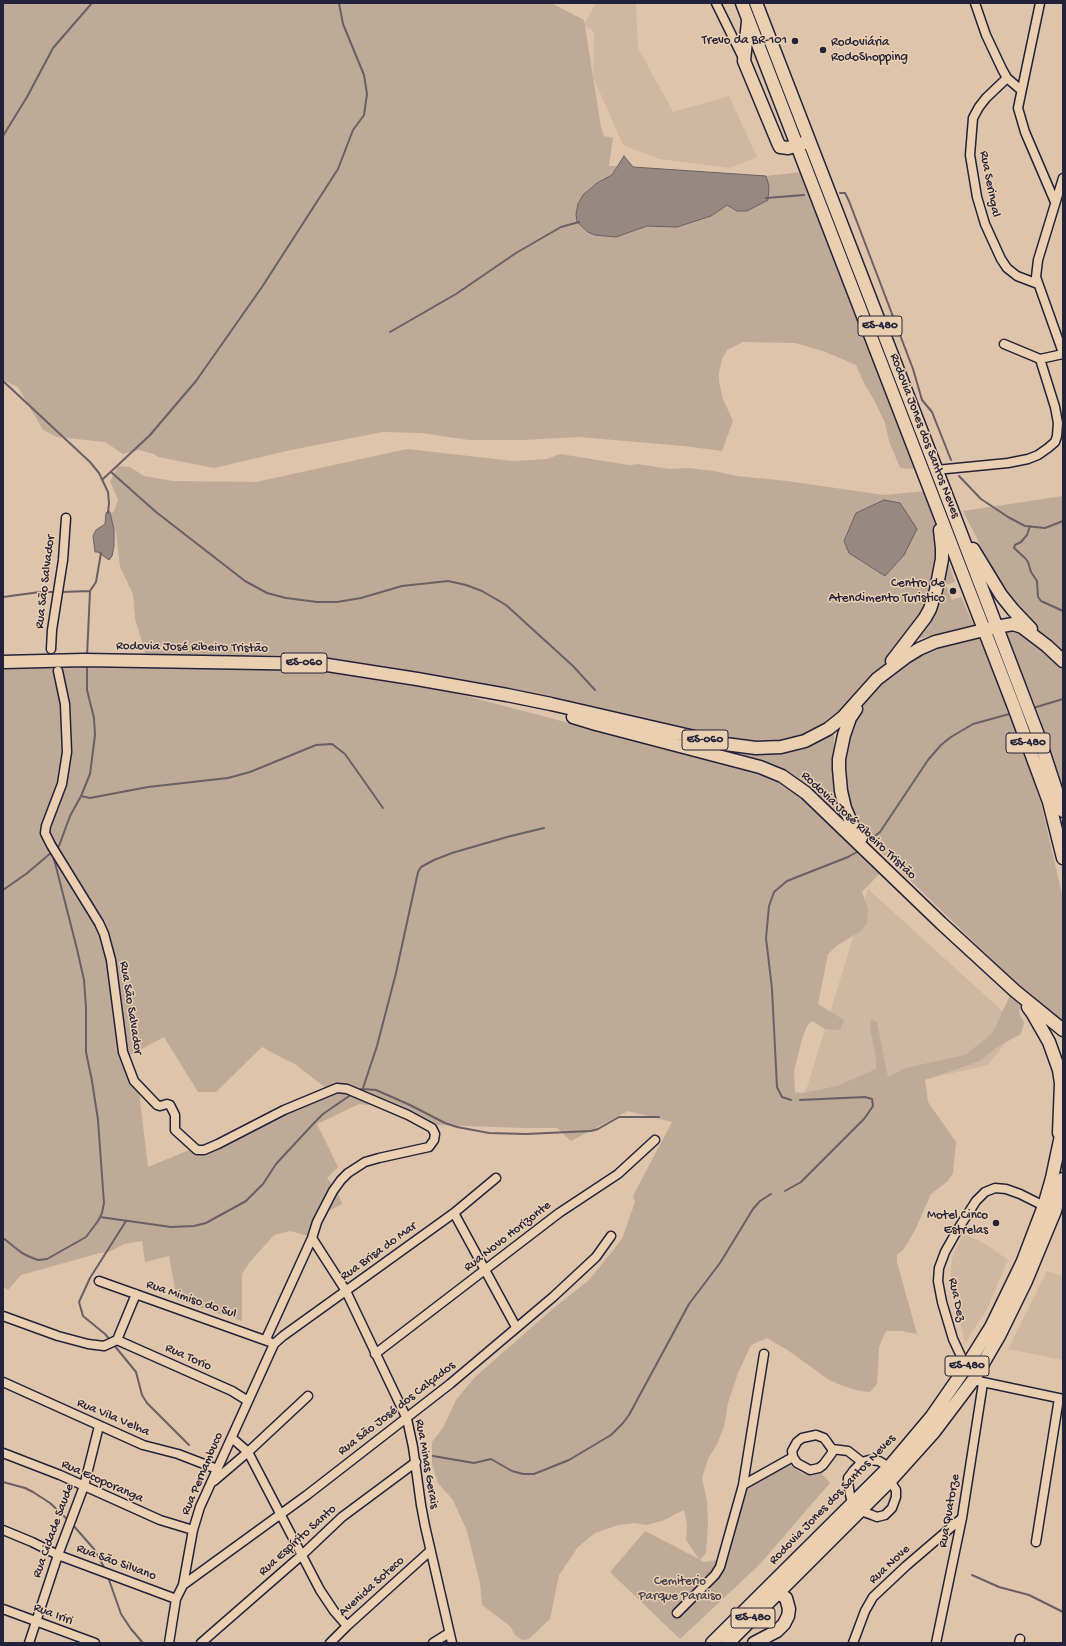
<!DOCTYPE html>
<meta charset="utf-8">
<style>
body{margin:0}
#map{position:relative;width:1066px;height:1646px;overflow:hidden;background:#dec4aa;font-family:"Gochi Hand",sans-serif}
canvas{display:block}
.frame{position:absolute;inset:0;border:4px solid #22223b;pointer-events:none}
</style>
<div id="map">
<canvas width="1066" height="1646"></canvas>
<div class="frame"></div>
</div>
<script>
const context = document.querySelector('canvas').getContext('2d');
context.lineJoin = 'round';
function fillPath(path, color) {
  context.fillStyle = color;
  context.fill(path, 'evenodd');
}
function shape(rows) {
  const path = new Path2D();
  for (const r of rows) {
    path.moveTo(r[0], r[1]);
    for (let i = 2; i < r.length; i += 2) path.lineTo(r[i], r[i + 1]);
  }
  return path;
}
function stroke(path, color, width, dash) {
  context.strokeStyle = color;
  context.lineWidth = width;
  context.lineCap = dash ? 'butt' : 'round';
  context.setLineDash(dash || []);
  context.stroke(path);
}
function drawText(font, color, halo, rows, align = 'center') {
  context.font = font + ' "Gochi Hand",sans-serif';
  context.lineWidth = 3;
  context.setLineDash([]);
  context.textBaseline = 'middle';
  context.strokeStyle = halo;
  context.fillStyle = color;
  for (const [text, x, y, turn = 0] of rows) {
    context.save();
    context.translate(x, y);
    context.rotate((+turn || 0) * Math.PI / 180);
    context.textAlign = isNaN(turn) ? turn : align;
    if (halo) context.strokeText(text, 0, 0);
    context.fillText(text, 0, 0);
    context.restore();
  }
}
const built = shape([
 [596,3,636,3,638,48,673,112,729,96,757,157,729,168,659,159,623,145,593,77,594,32,584,25],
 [868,889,1019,1026,988,1065,801,1107],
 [963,1233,987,1245,1008,1260,986,1311,965,1343,950,1280,952,1259],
 [1047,1271,1063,1276,1063,1360,1008,1349]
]);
const green = shape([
 [3,3,551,3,584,20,601,127,604,136,613,138,609,166,618,166,612,175,597,183,583,195,578,204,576,214,595,235,616,237,647,226,677,227,711,216,727,205,733,209,769,186,766,176,802,172,916,469,900,468,889,441,885,423,874,400,864,383,856,365,823,351,795,343,743,342,727,350,722,359,719,373,719,381,723,399,733,421,722,451,684,446,579,437,523,440,469,440,421,433,383,432,291,450,214,468,158,457,154,454,139,450,123,454,105,442,57,437,43,430,18,387,3,380],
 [805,147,877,331,989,622,986,624,800,148],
 [407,449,513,461,547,459,560,454,629,465,638,464,669,469,689,468,714,471,737,476,787,481,884,495,925,491,933,508,938,541,938,565,923,615,914,628,857,697,825,727,790,743,749,743,647,723,540,696,435,675,363,664,291,655,146,655,135,619,133,594,120,567,116,532,109,516,114,511,118,500,110,481,118,466,130,467,144,476,173,481,256,482],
 [1063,496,1063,654,1029,621,998,580,963,511],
 [947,558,955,582,946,585,952,600,961,597,974,626,913,640],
 [1011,629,1023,632,1063,670,1063,785,1036,707,1005,632],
 [977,634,985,640,1041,803,1063,899,1063,1023,1019,986,877,848,863,831,850,806,844,779,846,745,856,712,877,685,907,661,935,647],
 [3,665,291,666,326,670,432,687,744,769,776,781,805,800,875,865,879,874,862,892,868,909,867,923,861,931,838,945,828,954,818,1004,844,1020,840,1030,825,1029,812,1021,807,1026,802,1039,794,1071,795,1092,802,1093,837,1086,876,1069,876,1058,870,1028,871,1019,877,1022,888,1077,905,1068,965,1055,988,1037,994,1030,1011,993,1021,1001,1019,1013,1024,1022,1021,1034,997,1047,980,1061,925,1080,928,1102,956,1142,953,1173,948,1181,931,1194,915,1230,904,1249,897,1255,897,1262,917,1334,901,1331,886,1331,879,1347,877,1384,870,1392,860,1391,843,1386,829,1380,789,1351,767,1338,751,1345,738,1373,728,1403,724,1427,717,1444,708,1459,702,1478,707,1501,708,1522,706,1553,700,1560,704,1562,724,1559,743,1489,787,1463,803,1474,820,1472,830,1483,759,1565,680,1639,610,1572,645,1531,699,1559,686,1540,687,1524,684,1510,662,1521,646,1525,635,1523,618,1525,595,1533,578,1547,559,1575,550,1619,529,1639,522,1640,515,1635,510,1626,482,1605,480,1583,467,1531,453,1500,438,1483,432,1464,432,1442,443,1428,456,1400,475,1377,555,1307,589,1280,622,1239,635,1202,633,1196,672,1122,628,1111,571,1141,557,1128,524,1128,433,1125,379,1106,359,1104,317,1124,338,1167,327,1178,337,1191,342,1204,319,1216,312,1237,290,1231,274,1235,249,1263,242,1274,242,1321,177,1300,169,1256,145,1262,142,1241,124,1244,109,1252,100,1253,21,1275,8,1290,3,1286],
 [164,1037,198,1092,216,1092,262,1047,284,1059,295,1064,331,1092,148,1167,139,1092,121,1060],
 [834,733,834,770,837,812,789,773,771,765,744,757,742,753,745,750,812,742]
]);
const water = shape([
 [624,156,633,167,766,176,769,186,768,200,747,211,737,211,727,205,711,216,677,227,647,226,616,237,595,235,588,232,577,222,576,214,578,204,583,195,597,183,612,175,624,156],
 [884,500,900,503,917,529,904,555,885,576,849,553,844,541,856,513,884,500],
 [108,511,110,512,114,530,114,546,112,556,109,560,98,552,95,552,93,536,96,530,105,524,106,513,108,511]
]);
const stream = shape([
 [3,136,27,97,53,48,92,3],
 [840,193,845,193,849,201,913,369,922,400,932,412,951,460],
 [766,198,804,195],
 [390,332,456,294,516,253,561,227,579,222],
 [3,381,90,462,99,473,108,492,109,503,108,513],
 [111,472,156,512,245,581,267,593,286,598,317,602,337,602,361,598,402,586,448,581,466,585,482,591,506,605,573,666,595,690],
 [959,476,981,499,1008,517,1025,526,1045,528,1063,521],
 [103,479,150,435,196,381,262,287,338,169,353,130,364,115,367,94,364,75,343,24,339,3],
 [1030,526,1027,535,1021,542,1015,545,1014,548,1025,558,1028,562,1031,572,1037,581,1038,597,1041,601,1063,611],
 [61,592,90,591],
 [3,597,40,592,57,592],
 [87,656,90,591,96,582,101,553],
 [1033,708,1063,699],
 [81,796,90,798,148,787,228,778,250,772,316,745,332,744,345,754,383,808],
 [870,840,880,832,928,760,941,745,951,737,973,724,1013,713],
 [56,849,59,846,70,816,81,796,90,774,95,735,94,718,87,690,87,664],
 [3,890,26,874,52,852],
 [363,1088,377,1046,396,973,418,872,421,867,434,860,452,853,507,837,544,828],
 [357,1091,362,1089,376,1090,410,1105,445,1123,457,1127,489,1133,526,1134,591,1131,598,1129,619,1117,659,1117],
 [791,1100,782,1097,777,1087,772,989,766,938,769,906,774,892,787,881,848,857,857,852],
 [785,1191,801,1182,864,1119,873,1106,872,1099,865,1097,800,1100],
 [100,1217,171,1227,194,1226,206,1223,246,1201,263,1184,276,1164,314,1123,323,1114,352,1094],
 [3,1238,22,1253,30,1257,38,1260,47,1259,86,1237,98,1221,102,1213,104,1203,98,1120,92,1081,86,1052,86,1008,84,980,77,949,53,855],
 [111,1341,105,1334,83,1316,79,1302,90,1278,126,1221],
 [114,1345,136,1372,142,1395,147,1403,189,1445],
 [433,1456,474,1463,491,1459,512,1471,523,1474,534,1474,569,1460,611,1435,623,1423,629,1415,689,1304,720,1263,753,1209,760,1201,771,1194],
 [3,1482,25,1488,33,1492,50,1503,68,1520],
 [72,1524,94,1549,105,1569],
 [972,1575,999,1587,1029,1595,1063,1612],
 [108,1577,121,1614,131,1629,143,1643]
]);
const minor = shape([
 [716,3,744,60],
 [975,3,986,35,1002,69,1007,78,1021,90],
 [1040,3,1018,108,1025,132,1055,202],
 [1007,78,986,98,979,107,973,118,970,155,977,197,985,224,1001,259,1007,268,1017,276,1038,284],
 [1063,178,1038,260,1036,277,1063,353],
 [1004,344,1040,359,1063,354],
 [936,470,1008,463,1028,459,1038,455,1048,448,1055,442,1057,436,1058,423,1055,407,1040,359],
 [51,649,52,630,63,560,66,518],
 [58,671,65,704,67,752,62,784,46,826,45,833,51,845,99,923,104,934,111,960,123,1052,134,1081,157,1105,160,1106,167,1104,170,1105,175,1115,175,1130,197,1150,204,1150,218,1144,284,1110,337,1088,347,1089,408,1115,432,1128,435,1134,434,1140,429,1147,379,1158,365,1162,348,1173,341,1180,333,1191,317,1222,312,1238,266,1339],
 [454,1213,516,1327],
 [312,1238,346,1291,407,1419,413,1447,421,1505,425,1526,452,1643],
 [99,1281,270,1342],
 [3,1316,58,1336,88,1344,104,1346,117,1340,136,1294],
 [117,1340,232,1391,248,1401],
 [375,1354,559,1213,618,1174,655,1140],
 [966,1367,953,1339,942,1302,938,1281,939,1268,945,1252,958,1229,976,1201,985,1192,995,1188,1006,1189,1020,1194,1044,1206],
 [978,1381,1063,1399],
 [3,1382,143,1445,178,1454,217,1469],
 [816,1435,824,1438,827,1442,832,1449,832,1453,823,1465,819,1468,810,1470,797,1463,793,1457,792,1451,797,1442,802,1438,816,1435],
 [232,1438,248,1452,320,1590,334,1611,347,1626],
 [832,1449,848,1451,862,1462],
 [3,1453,60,1475,160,1520,193,1530],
 [889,1467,879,1461,869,1460,862,1462,854,1470,848,1478,848,1482,850,1495,852,1502,861,1511,872,1515,877,1517,885,1515,892,1508,896,1497,896,1490,890,1481],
 [214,1481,248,1452,308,1396],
 [743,1485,793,1457],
 [3,1530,32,1542,58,1555,176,1599],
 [1036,1542,1059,1398],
 [183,1585,307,1495,450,1384,553,1297,596,1257,611,1236],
 [3,1609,95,1643],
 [677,1613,715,1575,720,1567,743,1485,764,1354],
 [29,1643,58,1555,84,1486,99,1426],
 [169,1643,176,1599,183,1585,193,1530,200,1507,274,1344,283,1336,454,1213,496,1178],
 [201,1643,303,1554,342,1517,416,1462],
 [330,1643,347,1626,430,1551],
 [433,1643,449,1633],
 [853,1643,865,1611,873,1597,906,1566,962,1518],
 [936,1643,962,1518,983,1383],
 [1019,1643,1020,1639]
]);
const primary = shape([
 [742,3,1014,707,1049,802,1063,858],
 [756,3,952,510,1038,735,1063,811],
 [748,21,744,61,778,143,780,147,788,148,804,143],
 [973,549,1001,595,1013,610,1031,629],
 [892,661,925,618,930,609,936,590,942,559,942,548,940,530],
 [3,662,84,660,321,664,417,679,507,695,551,704,725,744,756,748,781,747,805,741,828,729,843,717,877,679,906,657,919,649,935,642,996,627,1013,624,1022,627,1047,646,1063,661],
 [856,709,850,718,844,735,839,759,839,769,841,791,845,808,854,829,861,838],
 [573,717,596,724,760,767,782,776,806,793,941,923,1015,991,1063,1030],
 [1028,1007,1033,1014,1049,1042,1059,1070,1061,1083,1059,1133],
 [712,1643,889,1467,932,1416,966,1367,991,1327,1023,1261,1044,1206,1052,1178,1063,1126],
 [728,1643,890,1481,934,1432,974,1379,999,1336,1026,1281,1055,1211,1063,1179],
 [754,1643,777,1631,784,1624,788,1616,789,1609,786,1598,773,1590]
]);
const markers = [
 [795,41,4,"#22223b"],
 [823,50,4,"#22223b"],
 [953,591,4,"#22223b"],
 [996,1223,4,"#22223b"]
];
const shields = [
 [880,326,44],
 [304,663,46],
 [705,740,46],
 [1028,743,44],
 [967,1366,44],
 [753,1618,44]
];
const shieldNames = [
 ["ES-480",880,326],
 ["ES-060",304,663],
 ["ES-060",705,740],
 ["ES-480",1028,743],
 ["ES-480",967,1366],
 ["ES-480",753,1618]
];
const poiNames = [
 ["Trevo da BR-101",787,41],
 ["Rodoviária",831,43,"left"],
 ["RodoShopping",831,58,"left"],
 ["Centro de",945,584],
 ["Atendimento Turistico",945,599],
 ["Motel Cinco",988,1216],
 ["Estrelas",988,1231]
];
const streetNames = [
 ["Rua Seringal",989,184,79],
 ["Rodovia Jones dos Santos Neves",924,436,69],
 ["Rua São Salvador",46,582,-83],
 ["Rodovia José Ribeiro Tristão",192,648,1],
 ["Rodovia José Ribeiro Tristão",858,826,43],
 ["Rua São Salvador",130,1008,81],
 ["Rua Novo Horizonte",508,1237,-38],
 ["Rua Brisa do Mar",379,1252,-36],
 ["Rua Mimiso do Sul",191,1300,19],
 ["Rua Dez",956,1300,78],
 ["Rua Torio",188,1358,24],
 ["Rua São José dos Calçados",397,1409,-38],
 ["Rua Vila Velha",113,1418,23],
 ["Rua Minas Gerais",426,1464,80],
 ["Rua Pernambuco",203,1474,-67],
 ["Rua Ecoporanga",102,1482,24],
 ["Rodovia Jones dos Santos Neves",833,1500,-46],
 ["Rua Quatorze",950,1511,-80],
 ["Rua Cidade Saude",54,1531,-70],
 ["Rua Espírito Santo",298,1541,-42],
 ["Rua São Silvano",116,1563,20],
 ["Rua Nove",890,1565,-43],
 ["Avenida Soteco",372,1587,-42],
 ["Rua Iriri",53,1615,21]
];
const parkNames = [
 ["Cemiterio",680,1582],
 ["Parque Paraiso",680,1597]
];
fillPath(built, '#cfb7a1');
fillPath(green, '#bfaa97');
fillPath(water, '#988882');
stroke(water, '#695f66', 1);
stroke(stream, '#695f66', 2);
stroke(minor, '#22223b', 11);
stroke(primary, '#22223b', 15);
stroke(minor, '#eacfb1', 8);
stroke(primary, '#eacfb1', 12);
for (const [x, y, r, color] of markers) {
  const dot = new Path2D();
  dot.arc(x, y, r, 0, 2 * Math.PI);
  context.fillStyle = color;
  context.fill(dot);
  stroke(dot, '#eacfb1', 1.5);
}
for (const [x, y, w] of shields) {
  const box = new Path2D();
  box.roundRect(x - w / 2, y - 10, w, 20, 3);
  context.fillStyle = '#eacfb1';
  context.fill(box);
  stroke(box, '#22223b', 1);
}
drawText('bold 12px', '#22223b', null, shieldNames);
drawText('13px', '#22223b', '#eacfb1', poiNames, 'right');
drawText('13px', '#22223b', '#eacfb1', streetNames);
drawText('13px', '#413d4d', '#eacfb1', parkNames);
</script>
